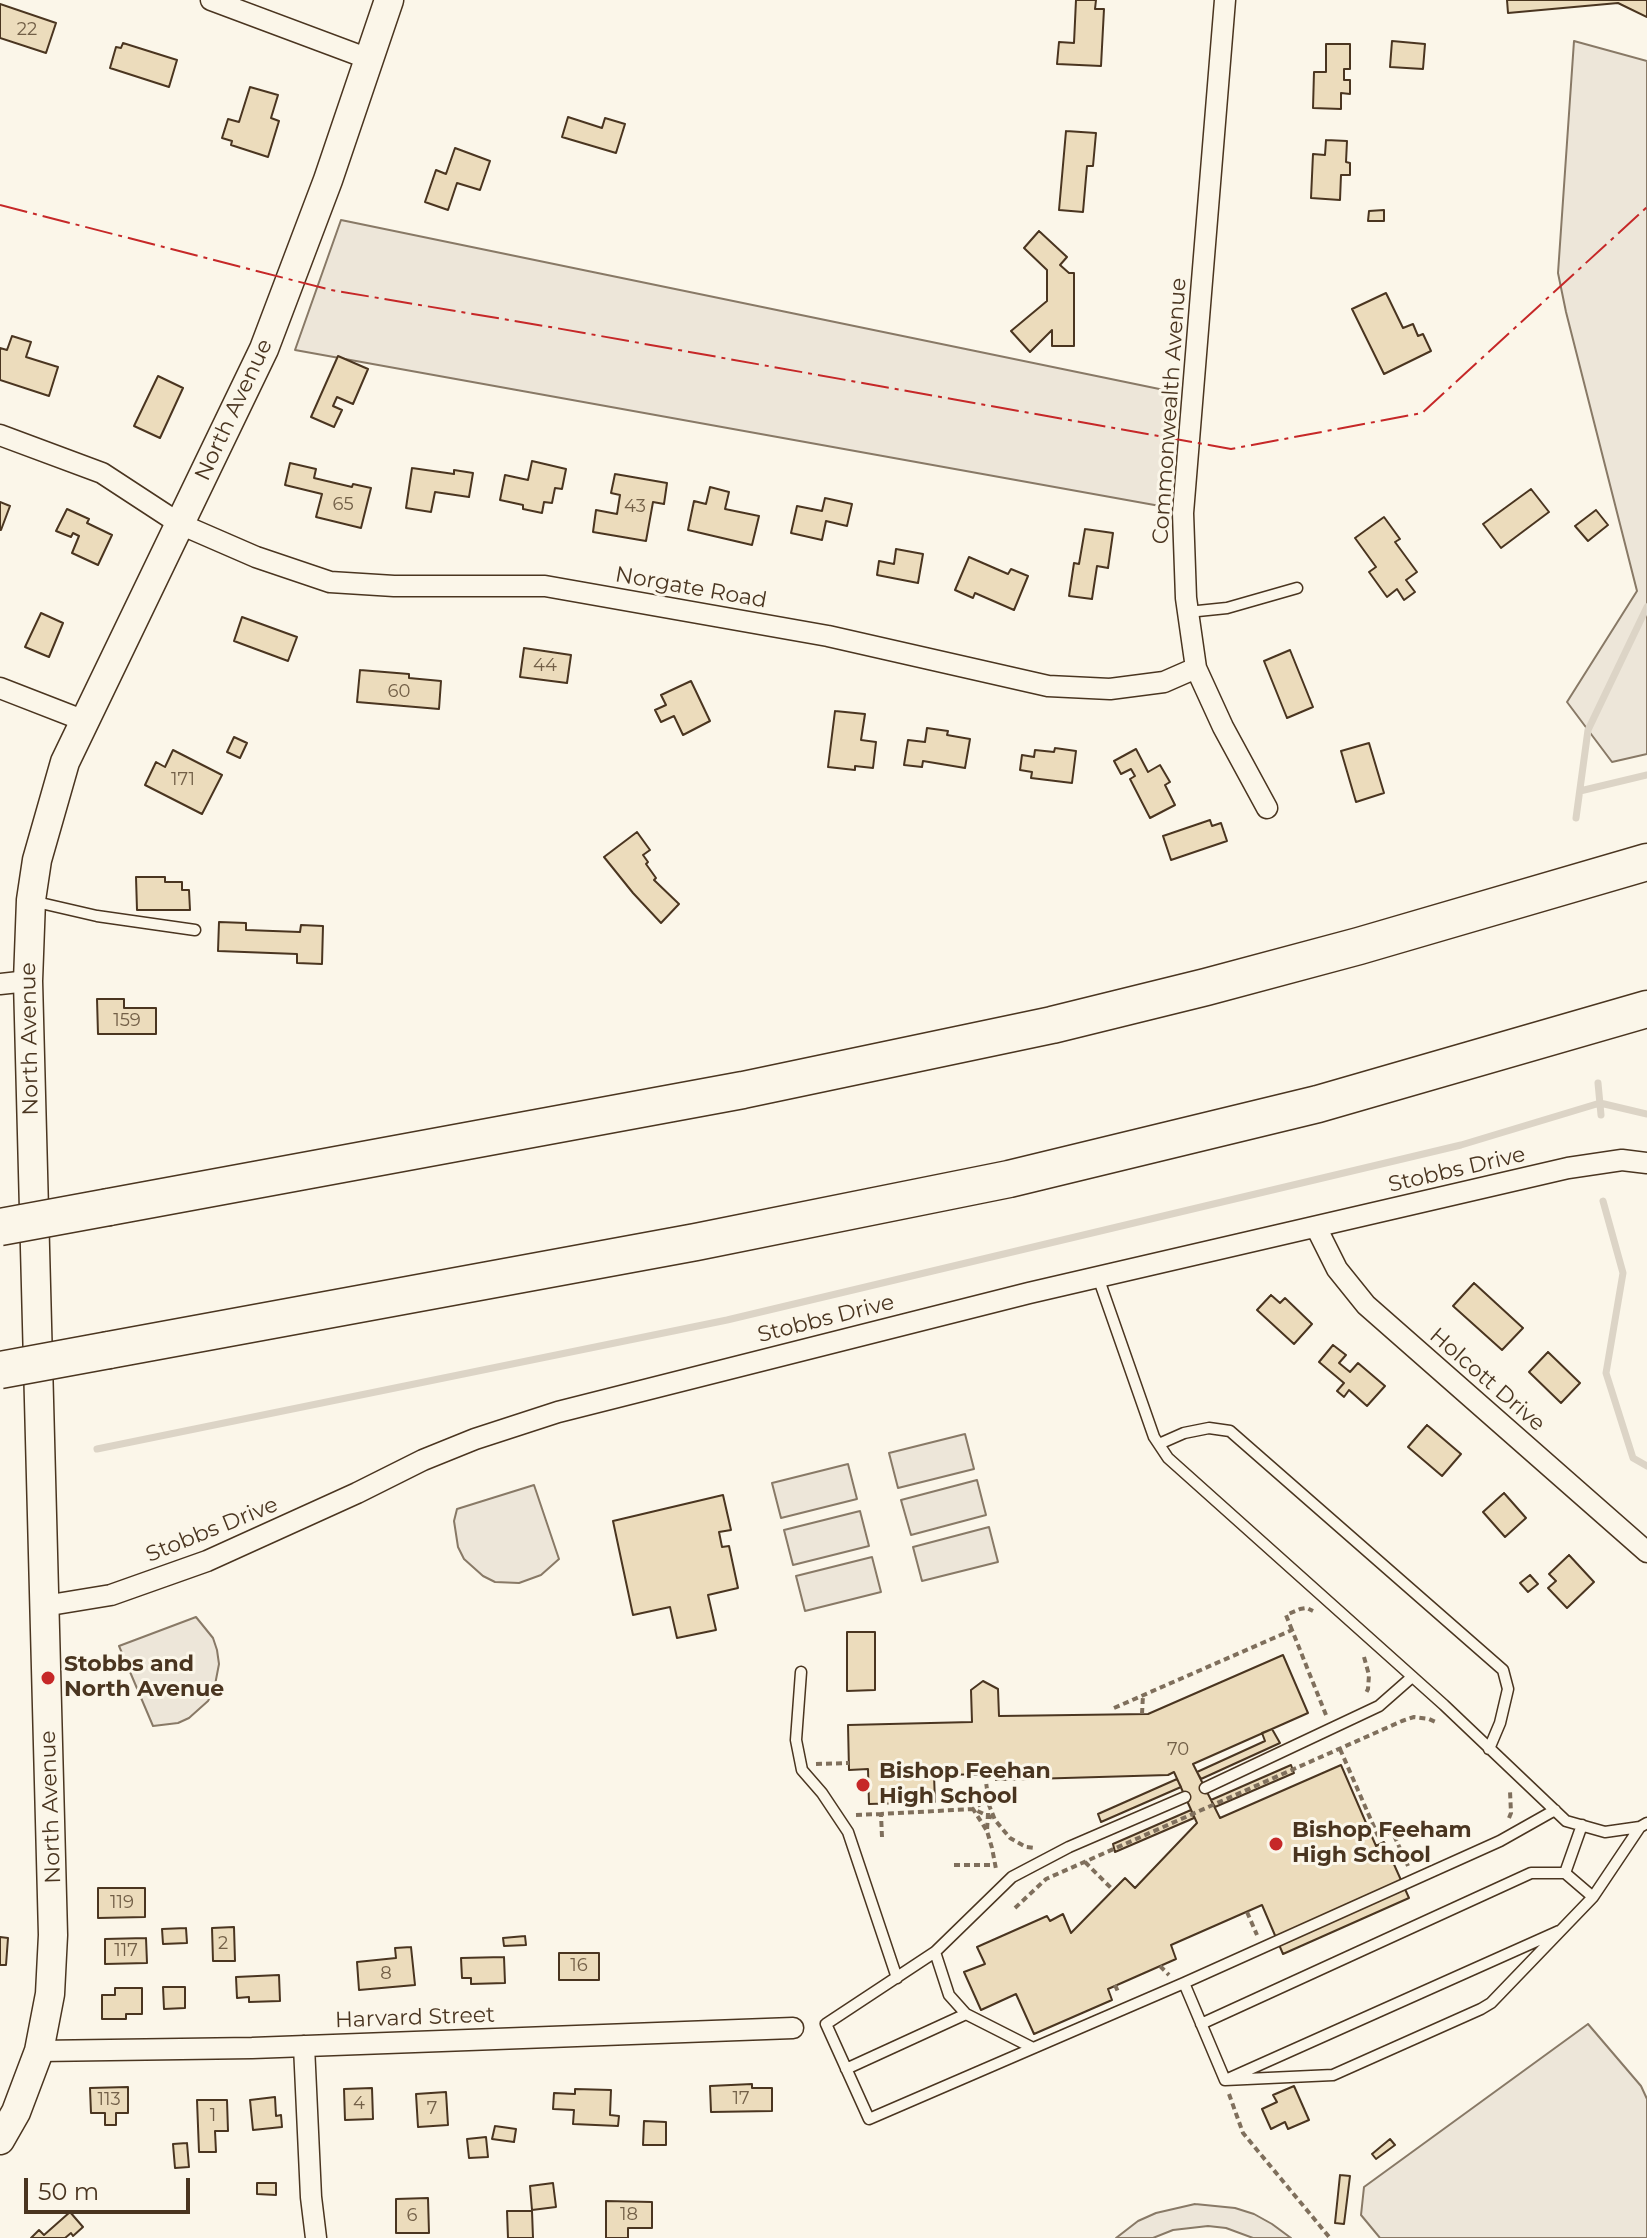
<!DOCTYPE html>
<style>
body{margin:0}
#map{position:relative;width:1647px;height:2238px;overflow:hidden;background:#fbf6e9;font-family:Montserrat,sans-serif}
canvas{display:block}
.scale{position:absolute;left:24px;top:2178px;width:166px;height:36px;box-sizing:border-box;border:4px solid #4a3520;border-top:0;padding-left:10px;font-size:24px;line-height:28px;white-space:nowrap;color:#4a3520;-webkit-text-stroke:6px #fbf6e9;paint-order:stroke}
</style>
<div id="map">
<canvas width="1647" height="2238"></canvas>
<div class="scale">50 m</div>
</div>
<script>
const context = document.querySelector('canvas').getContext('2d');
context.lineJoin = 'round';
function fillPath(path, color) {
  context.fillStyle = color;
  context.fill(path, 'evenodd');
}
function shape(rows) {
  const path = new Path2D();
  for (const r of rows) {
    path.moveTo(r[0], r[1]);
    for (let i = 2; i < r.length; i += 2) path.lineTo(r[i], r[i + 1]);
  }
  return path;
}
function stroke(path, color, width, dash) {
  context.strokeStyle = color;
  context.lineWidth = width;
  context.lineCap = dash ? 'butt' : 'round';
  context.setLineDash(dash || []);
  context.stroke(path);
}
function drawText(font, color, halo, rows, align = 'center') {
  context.font = font + ' Montserrat,sans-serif';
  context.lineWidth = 6;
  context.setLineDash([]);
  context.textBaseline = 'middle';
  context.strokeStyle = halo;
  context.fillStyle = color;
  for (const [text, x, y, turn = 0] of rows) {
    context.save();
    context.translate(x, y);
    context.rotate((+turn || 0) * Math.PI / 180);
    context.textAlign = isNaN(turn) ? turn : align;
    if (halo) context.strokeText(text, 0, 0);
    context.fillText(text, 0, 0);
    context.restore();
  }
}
const green = shape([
 [1574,41,1647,61,1647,754,1612,762,1567,702,1637,591,1566,312,1558,273,1574,41],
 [341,220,1169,391,1160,506,295,350,341,220],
 [965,1434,974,1469,898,1488,889,1453,965,1434],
 [848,1464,857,1499,781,1518,772,1483,848,1464],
 [977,1480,986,1515,911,1535,901,1500,977,1480],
 [534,1485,559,1559,541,1575,519,1583,495,1582,483,1576,464,1559,458,1547,454,1521,457,1509,534,1485],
 [860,1511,869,1546,793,1565,784,1530,860,1511],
 [989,1527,998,1562,922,1581,913,1547,989,1527],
 [872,1557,881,1592,805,1611,796,1576,872,1557],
 [196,1617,213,1638,217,1650,219,1664,214,1690,208,1701,189,1718,178,1723,153,1726,119,1646,196,1617],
 [1588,2024,1641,2086,1647,2099,1647,2238,1380,2238,1361,2215,1364,2187,1588,2024],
 [1195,2204,1235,2208,1254,2214,1272,2224,1291,2238,1253,2238,1226,2228,1208,2226,1173,2230,1153,2238,1116,2238,1138,2221,1156,2213,1195,2204]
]);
const stream = shape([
 [1580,791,1647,775],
 [1576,818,1588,730,1647,607],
 [1598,1083,1601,1115],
 [1603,1201,1623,1273,1606,1373,1633,1458,1647,1466],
 [97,1449,727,1320,1461,1145,1600,1103,1647,1114]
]);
const building = shape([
 [1076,0,1096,0,1095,9,1104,9,1101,66,1057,64,1059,42,1074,43,1076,0],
 [1507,0,1647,0,1647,17,1618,3,1508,13,1507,0],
 [0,4,56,23,46,53,0,38,0,4],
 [1392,41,1425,44,1423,69,1390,67,1392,41],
 [123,43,177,60,169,87,110,68,116,47,121,48,123,43],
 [1326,44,1350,44,1350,69,1344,69,1344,80,1350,80,1350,94,1341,93,1341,109,1313,108,1314,72,1326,72,1326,44],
 [250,87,278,95,271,118,279,121,268,157,231,145,232,141,222,138,228,119,239,122,250,87],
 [568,117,602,128,605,118,625,124,616,153,562,137,568,117],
 [1066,131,1096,133,1093,166,1087,166,1083,212,1059,210,1066,131],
 [1326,140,1347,141,1346,162,1350,163,1350,175,1341,175,1340,200,1311,198,1313,154,1325,155,1326,140],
 [455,148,490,161,480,190,457,183,448,210,425,202,436,170,446,174,455,148],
 [1384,210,1384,221,1368,221,1369,211,1384,210],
 [1039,231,1067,257,1060,265,1069,273,1074,273,1074,346,1052,346,1052,330,1030,352,1011,331,1047,301,1047,270,1024,248,1039,231],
 [1386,293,1403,328,1413,324,1418,336,1423,334,1431,351,1384,374,1352,309,1386,293],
 [12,336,31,342,26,357,58,367,49,396,0,380,0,348,7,350,12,336],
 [338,356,368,369,353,404,337,397,333,406,342,410,334,427,311,417,338,356],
 [158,376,183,388,160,438,134,426,158,376],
 [532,461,566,469,562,489,555,488,552,503,544,502,542,513,523,509,523,505,500,500,505,475,528,480,532,461],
 [290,463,316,469,314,478,352,487,353,484,371,488,361,528,316,517,322,494,285,485,290,463],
 [412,468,454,474,454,470,473,473,469,497,435,492,431,512,406,508,412,468],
 [615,474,667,483,664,504,653,502,646,541,593,532,596,510,617,514,620,495,611,493,615,474],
 [710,487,729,492,725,509,759,516,752,545,688,530,694,501,706,504,710,487],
 [1531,489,1549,512,1501,548,1483,524,1531,489],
 [825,498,852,504,847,526,826,521,822,540,791,533,797,506,822,511,825,498],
 [0,502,10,506,1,530,0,530,0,502],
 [67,509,89,519,87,523,112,535,98,565,72,553,79,536,73,533,71,537,56,531,67,509],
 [1596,510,1608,525,1588,541,1575,526,1596,510],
 [1384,517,1400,539,1395,542,1417,572,1406,580,1415,592,1404,600,1397,589,1387,597,1369,572,1376,567,1355,538,1384,517],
 [1085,529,1113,533,1108,568,1097,566,1092,599,1069,596,1074,563,1079,564,1085,529],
 [896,549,923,554,918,583,877,575,879,561,894,564,896,549],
 [969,557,1008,574,1011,569,1028,576,1014,610,975,593,973,598,955,590,969,557],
 [41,613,63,623,49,657,25,647,41,613],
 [242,617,297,637,288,661,234,641,242,617],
 [524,648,571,655,567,683,520,677,524,648],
 [1290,650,1313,707,1287,718,1264,661,1290,650],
 [360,670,409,674,409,678,441,681,439,709,357,702,360,670],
 [691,681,710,721,683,735,674,716,661,722,655,710,666,705,661,695,691,681],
 [835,711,865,714,861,740,876,742,873,768,855,766,855,770,828,767,835,711],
 [927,728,948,731,947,735,970,739,965,768,923,761,922,767,904,765,908,740,925,742,927,728],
 [234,737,247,743,240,758,227,752,234,737],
 [1369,743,1384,793,1356,802,1341,751,1369,743],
 [1055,748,1076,751,1072,783,1031,778,1032,772,1020,770,1022,755,1034,757,1035,750,1054,752,1055,748],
 [1136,749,1148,772,1160,765,1170,782,1165,785,1175,805,1150,818,1130,779,1135,776,1131,769,1121,774,1114,761,1136,749],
 [173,750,222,775,202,814,145,785,156,762,165,767,173,750],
 [1210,820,1212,826,1221,823,1227,841,1171,860,1163,836,1210,820],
 [637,832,650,850,643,855,648,862,646,864,656,878,654,880,679,904,661,923,633,893,604,857,637,832],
 [136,877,165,877,165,882,182,882,182,890,189,890,190,910,137,910,136,877],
 [219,922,246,923,246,930,300,932,301,925,323,926,322,964,297,963,297,954,218,951,219,922],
 [97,999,124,999,124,1008,156,1008,156,1034,98,1034,97,999],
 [1474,1283,1523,1328,1502,1350,1453,1306,1474,1283],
 [1271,1295,1280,1303,1285,1298,1312,1324,1294,1344,1257,1310,1271,1295],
 [1333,1345,1346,1355,1339,1363,1350,1372,1358,1363,1385,1386,1367,1406,1349,1390,1344,1397,1337,1391,1344,1383,1319,1362,1333,1345],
 [1548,1352,1580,1383,1561,1403,1529,1372,1548,1352],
 [1427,1425,1461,1454,1442,1476,1408,1447,1427,1425],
 [1504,1493,1526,1518,1505,1537,1483,1512,1504,1493],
 [723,1495,731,1530,719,1532,722,1547,729,1546,738,1588,708,1595,716,1630,677,1638,670,1607,633,1615,613,1521,723,1495],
 [1569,1555,1594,1582,1567,1608,1548,1588,1556,1581,1549,1574,1569,1555],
 [1530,1575,1538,1584,1528,1592,1520,1583,1530,1575],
 [847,1632,875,1632,875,1690,847,1691,847,1632],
 [1283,1655,1308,1713,1193,1764,1220,1818,1341,1765,1376,1846,1384,1842,1409,1898,1283,1954,1262,1905,1171,1945,1176,1959,1108,1989,1112,2000,1034,2034,1016,1994,981,2010,964,1972,985,1964,977,1947,1047,1916,1050,1921,1063,1914,1071,1933,1125,1878,1135,1888,1197,1823,1174,1772,1168,1775,996,1780,996,1774,934,1775,935,1802,869,1804,868,1769,849,1770,848,1725,972,1722,971,1690,983,1681,998,1689,999,1716,1148,1714,1283,1655],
 [1272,1729,1280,1743,1201,1779,1197,1772,1265,1741,1262,1733,1272,1729],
 [1291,1765,1294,1773,1215,1807,1211,1800,1291,1765],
 [1177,1779,1181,1787,1101,1822,1098,1814,1177,1779],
 [1191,1810,1194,1818,1115,1852,1113,1844,1191,1810],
 [98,1888,145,1888,145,1917,98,1918,98,1888],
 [234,1927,235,1961,213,1961,212,1928,234,1927],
 [186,1928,187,1943,163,1944,162,1929,186,1928],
 [525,1936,526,1945,504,1946,503,1938,525,1936],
 [0,1937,8,1938,6,1965,0,1965,0,1937],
 [146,1938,147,1963,105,1964,105,1939,146,1938],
 [411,1947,415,1985,359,1990,357,1962,396,1958,395,1948,411,1947],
 [559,1953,599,1953,599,1980,559,1980,559,1953],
 [504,1957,505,1983,471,1984,471,1978,462,1978,461,1958,504,1957],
 [279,1975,280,2001,249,2002,249,1997,237,1998,236,1977,279,1975],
 [163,1987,185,1987,185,2008,164,2009,163,1987],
 [115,1988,142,1988,142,2014,126,2014,126,2019,102,2019,102,1995,115,1995,115,1988],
 [752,2084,752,2088,772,2088,772,2111,711,2112,710,2086,752,2084],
 [1294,2086,1309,2120,1288,2129,1285,2122,1271,2129,1262,2109,1277,2102,1273,2095,1294,2086],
 [128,2087,128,2113,116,2113,116,2125,105,2125,105,2113,91,2113,90,2088,128,2087],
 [372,2088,373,2119,345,2120,344,2089,372,2088],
 [575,2089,611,2090,610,2115,619,2116,618,2126,573,2124,574,2110,553,2109,554,2093,575,2094,575,2089],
 [446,2092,448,2125,418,2127,416,2094,446,2092],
 [275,2097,276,2116,281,2115,282,2127,253,2130,250,2100,275,2097],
 [197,2100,227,2100,228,2131,215,2131,216,2152,199,2152,197,2100],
 [644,2121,666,2122,666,2145,643,2145,644,2121],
 [495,2126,516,2129,514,2142,492,2139,495,2126],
 [486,2137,488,2157,469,2158,467,2139,486,2137],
 [1390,2139,1395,2145,1376,2159,1372,2154,1390,2139],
 [187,2143,189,2167,175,2168,173,2144,187,2143],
 [1340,2175,1350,2176,1344,2224,1335,2223,1340,2175],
 [257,2183,276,2183,276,2195,257,2194,257,2183],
 [553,2183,556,2207,532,2210,530,2186,553,2183],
 [428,2198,429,2233,396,2233,396,2199,428,2198],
 [606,2201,652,2202,652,2228,628,2228,628,2238,606,2238,606,2201],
 [507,2211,532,2211,533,2238,508,2238,507,2211],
 [70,2212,83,2227,73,2236,71,2233,65,2238,31,2238,39,2230,44,2235,70,2212]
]);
const path = shape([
 [1292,1630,1286,1615,1300,1609,1307,1608,1313,1611],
 [1364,1657,1369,1675,1368,1689,1365,1695],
 [1114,1708,1292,1630,1326,1715],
 [1142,1714,1143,1695],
 [1340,1749,1378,1836,1373,1838],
 [816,1764,849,1763],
 [985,1774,989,1805,995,1820,1010,1838,1026,1847,1035,1848],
 [986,1793,982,1803,973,1809,987,1831],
 [988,1813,987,1831,992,1848,996,1869],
 [856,1815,881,1814],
 [1509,1818,1511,1813,1510,1791],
 [1378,1836,1392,1831,1408,1866],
 [882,1837,881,1814,973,1809,993,1818],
 [1085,1862,1113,1890],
 [954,1865,995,1865],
 [1015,1908,1046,1879,1402,1721,1414,1717,1429,1719,1438,1723],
 [1247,1912,1257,1935],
 [1160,1966,1169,1975],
 [1115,1985,1119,1994],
 [1229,2094,1243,2133,1330,2238]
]);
const lane = shape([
 [1188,612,1227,608,1297,588],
 [32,901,97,916,195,930],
 [1098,1277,1154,1437,1168,1458,1444,1705,1566,1821,1605,1832,1640,1827,1647,1823],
 [1159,1444,1184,1433,1209,1428,1230,1431,1503,1670,1508,1689,1500,1723,1489,1749],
 [801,1672,796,1740,802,1770,822,1793,848,1832,897,1978],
 [1205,1788,1379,1706,1412,1677],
 [1185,1797,1069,1847,1012,1877,935,1952,826,2024,869,2119,1184,1983,1500,1841,1555,1810],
 [1582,1825,1565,1873,1593,1897],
 [935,1952,949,1995,966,2014,1033,2048],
 [1184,1983,1225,2080,1333,2075,1481,2009,1491,2003,1593,1897,1640,1827],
 [1201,2024,1531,1873,1565,1873],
 [846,2069,966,2014],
 [1230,2078,1559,1931]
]);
const street = shape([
 [211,0,369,59],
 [1225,0,1183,513,1186,598,1196,668,1223,727,1267,808],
 [0,435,102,473,180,524,256,557,330,582,394,586,545,586,828,636,1048,686,1110,689,1164,682,1196,668],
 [0,688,85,721],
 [0,984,28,981],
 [1316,1227,1337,1269,1366,1305,1647,1552],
 [44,1606,111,1595,207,1561,357,1493,423,1460,475,1439,558,1412,1029,1293,1568,1168,1622,1160,1647,1163],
 [304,2046,311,2197,316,2238],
 [39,2051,252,2048,793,2028]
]);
const secondary = shape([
 [0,2140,16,2112,39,2051,50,1994,53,1935,28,981,31,900,37,860,65,762,264,349,328,180,389,0]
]);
const highway = shape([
 [109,1207,743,1090,1052,1025,1206,987,1359,946,1647,862],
 [109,1350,696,1242,1009,1179,1318,1104,1647,1009]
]);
const highwayBridge = shape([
 [0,1227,109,1207],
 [0,1370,109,1350]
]);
const power = shape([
 [0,205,331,290,556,328,1231,449,1422,413,1647,207]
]);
const markers = [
 [48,1678,8,"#c62828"],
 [863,1785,8,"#c62828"],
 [1276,1844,8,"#c62828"]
];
const numberNames = [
 ["22",27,30],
 ["65",343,505],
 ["43",635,507],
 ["44",545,666],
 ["60",399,692],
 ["171",183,780],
 ["159",127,1021],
 ["70",1178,1750],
 ["119",122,1903],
 ["2",223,1944],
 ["117",126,1951],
 ["16",579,1966],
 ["8",386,1974],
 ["17",741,2099],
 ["113",109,2100],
 ["4",359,2104],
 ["7",432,2109],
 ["1",213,2116],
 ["18",629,2215],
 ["6",412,2216]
];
const streetNames = [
 ["North Avenue",234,410,-65],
 ["Commonwealth Avenue",1170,411,-86],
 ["Norgate Road",691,588,10],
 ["North Avenue",30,1039,-91],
 ["Stobbs Drive",1457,1170,-13],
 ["Stobbs Drive",826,1319,-14],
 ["Holcott Drive",1487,1380,41],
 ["Stobbs Drive",212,1530,-22],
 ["North Avenue",51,1807,-92],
 ["Harvard Street",415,2018,-2]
];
const poiNames = [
 ["Stobbs and",64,1665],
 ["North Avenue",64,1690],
 ["Bishop Feehan",879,1772],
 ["High School",879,1797],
 ["Bishop Feeham",1292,1831],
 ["High School",1292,1856]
];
fillPath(green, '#ede6d9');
stroke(green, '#887966', 2);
stroke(stream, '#dcd4c6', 7);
fillPath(building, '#ecdcbc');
stroke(building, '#4a3520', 2);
stroke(lane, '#4a3520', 13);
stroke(street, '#4a3520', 23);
stroke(secondary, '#4a3520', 31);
stroke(highway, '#4a3520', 39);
stroke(path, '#7f6f5c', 4, [6, 4]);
stroke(lane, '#fbf6e9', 10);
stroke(street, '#fbf6e9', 20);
stroke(secondary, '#fbf6e9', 28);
stroke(highway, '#fbf6e9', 36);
stroke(highwayBridge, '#4a3520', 39, []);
stroke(highwayBridge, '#fbf6e9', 36);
stroke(power, '#c62828', 2, [28, 6, 4, 6]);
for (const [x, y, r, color] of markers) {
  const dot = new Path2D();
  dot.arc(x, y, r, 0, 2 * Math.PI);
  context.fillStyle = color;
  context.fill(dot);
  stroke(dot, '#fbf6e9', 3);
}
drawText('18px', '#725f47', null, numberNames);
drawText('22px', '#4a3520', '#fbf6e9', streetNames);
drawText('bold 22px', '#4a3520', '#fbf6e9', poiNames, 'left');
</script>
